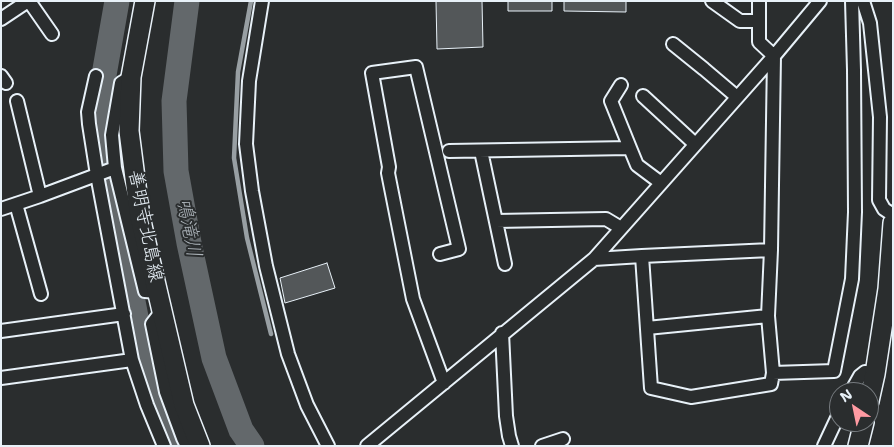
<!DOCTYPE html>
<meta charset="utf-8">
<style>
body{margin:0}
#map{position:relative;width:894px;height:447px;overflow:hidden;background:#2a2d2e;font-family:"Shantell Sans",sans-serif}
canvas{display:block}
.frame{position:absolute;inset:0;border:2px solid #e8f1f8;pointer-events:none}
.north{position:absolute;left:829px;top:382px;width:50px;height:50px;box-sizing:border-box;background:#2a2d2e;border:1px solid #767b7f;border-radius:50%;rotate:326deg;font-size:14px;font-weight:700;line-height:20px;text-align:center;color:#e8f1f8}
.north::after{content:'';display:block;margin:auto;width:18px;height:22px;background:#ff9aa2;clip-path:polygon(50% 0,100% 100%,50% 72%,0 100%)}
</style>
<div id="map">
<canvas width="894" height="447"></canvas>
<div class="frame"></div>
<div class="north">N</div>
</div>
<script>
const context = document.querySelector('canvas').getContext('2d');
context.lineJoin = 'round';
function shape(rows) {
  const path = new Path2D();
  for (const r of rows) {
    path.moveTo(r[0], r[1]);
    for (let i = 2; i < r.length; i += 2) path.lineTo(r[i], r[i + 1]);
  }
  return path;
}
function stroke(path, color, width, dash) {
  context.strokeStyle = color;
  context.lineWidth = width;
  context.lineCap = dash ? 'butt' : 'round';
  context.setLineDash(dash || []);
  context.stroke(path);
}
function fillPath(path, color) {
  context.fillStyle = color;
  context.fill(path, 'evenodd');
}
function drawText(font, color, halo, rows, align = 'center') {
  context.font = font + ' "Shantell Sans","Klee One",sans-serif';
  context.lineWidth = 4;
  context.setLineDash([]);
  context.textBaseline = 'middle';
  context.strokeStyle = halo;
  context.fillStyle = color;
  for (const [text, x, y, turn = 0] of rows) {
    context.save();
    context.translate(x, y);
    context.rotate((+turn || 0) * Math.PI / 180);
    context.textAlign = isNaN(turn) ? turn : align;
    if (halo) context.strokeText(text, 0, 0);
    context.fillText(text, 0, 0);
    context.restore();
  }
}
const stream = shape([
 [251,1,238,72,234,158,247,238,271,334]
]);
const river = shape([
 [117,1,98,109,99,133,107,184,121,239,152,400,174,446],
 [187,1,174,101,176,171,189,243,214,358,241,430,252,446]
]);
const building = shape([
 [436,1,482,1,483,47,437,49,436,1],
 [508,1,552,1,552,11,508,11,508,1],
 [564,1,626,1,626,12,564,11,564,1],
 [327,263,335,288,285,303,280,278,327,263]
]);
const street = shape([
 [29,1,52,34],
 [262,1,249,81,246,144,252,191,266,266,288,354,307,405,328,446],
 [712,1,740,21,759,21],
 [759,1,759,42,774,56,771,250,768,316,773,373],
 [863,1,870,23,880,117,879,200,884,209,893,215],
 [1,19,28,1],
 [673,44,704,69,737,97],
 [1,76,6,83],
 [96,76,88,112,89,124,97,175,132,360,147,405,164,446],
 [621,85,611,101,630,148,637,165,661,183],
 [643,96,695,144],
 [17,101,40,196],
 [449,151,630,148],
 [481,151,505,264],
 [115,168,145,291,157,292],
 [16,204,41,294],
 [1,209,40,196,115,168,112,135,121,83,131,77],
 [496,221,606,219,621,228],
 [440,254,459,249,416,67,372,73,389,167,388,173,413,299,444,383],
 [642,256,771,250],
 [594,259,642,256,651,388,691,397,771,384,773,373,834,371,852,279,855,212,854,70,852,1],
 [162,311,152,324,166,392,183,438,187,446],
 [647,328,768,316],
 [1,331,124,314],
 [502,333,506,416,509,436,512,446],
 [1,378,132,360],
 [851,392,860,376,865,372,875,374],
 [367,446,594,259,774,56,820,1],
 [542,446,563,439],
 [824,446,839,414]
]);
const secondary = shape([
 [145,1,131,77,129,131,140,217,184,405,200,446],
 [869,401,875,374,888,289,893,223],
 [858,446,864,422]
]);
const streetNames = [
 ["善明寺北島線",145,226,79]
];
const waterNames = [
 ["鳴滝川",188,228,79]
];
stroke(stream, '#989fa3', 4.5);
stroke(river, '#63686b', 25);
fillPath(building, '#535759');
stroke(building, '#e8f1f8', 1);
stroke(street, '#e8f1f8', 16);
stroke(secondary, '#e8f1f8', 22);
stroke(street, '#2a2d2e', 12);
stroke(secondary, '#2a2d2e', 19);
drawText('19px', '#e8f1f8', '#2a2d2e', streetNames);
drawText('italic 20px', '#acb3b9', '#2a2d2e', waterNames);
</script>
